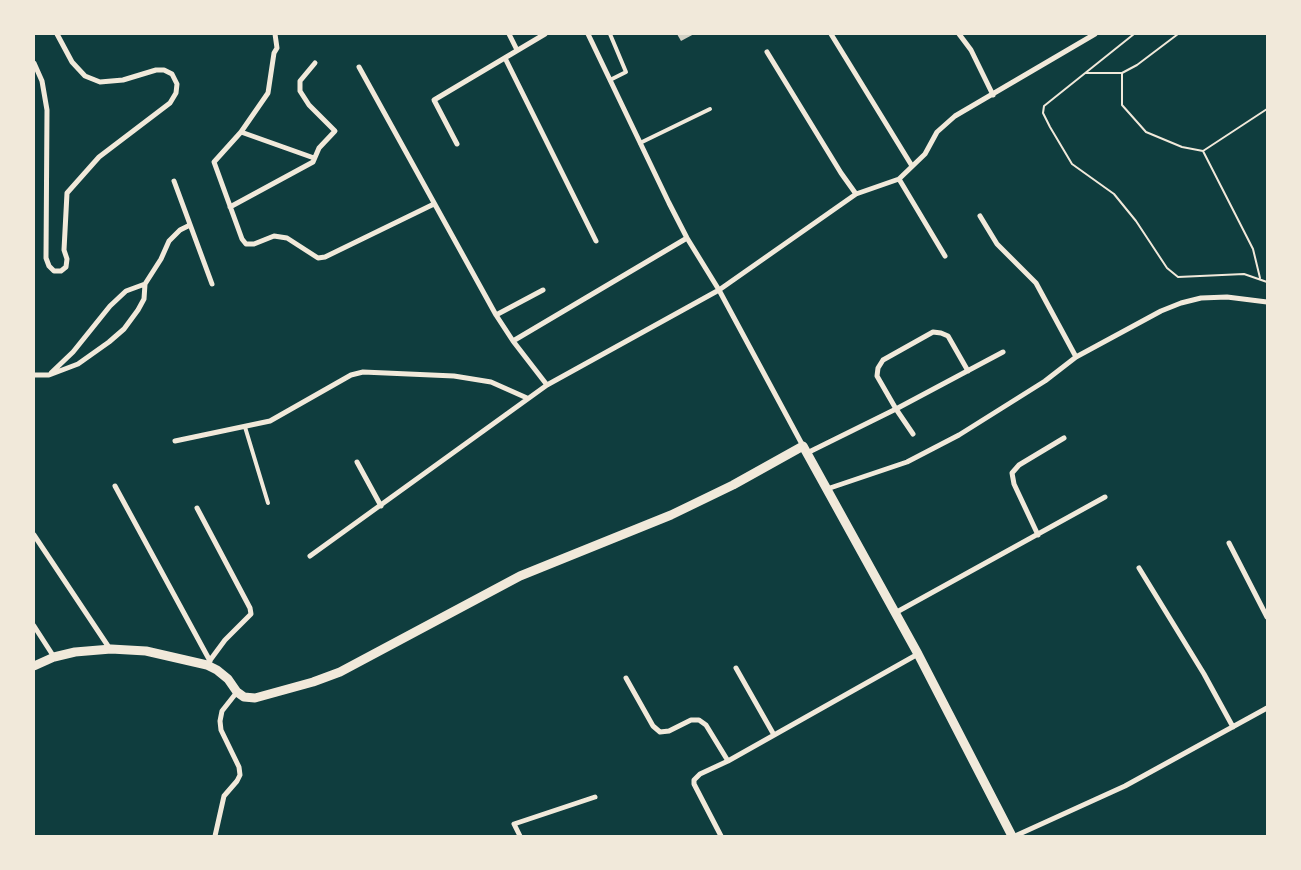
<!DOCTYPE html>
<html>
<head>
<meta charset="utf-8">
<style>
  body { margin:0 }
  #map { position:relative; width:1301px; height:870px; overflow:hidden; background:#0f3d3e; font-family:"Sofia Sans Condensed",sans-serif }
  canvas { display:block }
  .frame { position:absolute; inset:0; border:35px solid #f1e9da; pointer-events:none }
</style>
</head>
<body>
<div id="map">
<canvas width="1301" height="870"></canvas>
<div class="frame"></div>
</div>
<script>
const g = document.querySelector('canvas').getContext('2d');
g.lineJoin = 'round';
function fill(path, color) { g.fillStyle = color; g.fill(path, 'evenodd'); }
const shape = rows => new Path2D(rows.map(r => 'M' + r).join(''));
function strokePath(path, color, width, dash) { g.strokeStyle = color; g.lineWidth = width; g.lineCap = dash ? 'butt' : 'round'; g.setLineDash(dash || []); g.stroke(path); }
fill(shape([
  [677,34,694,34,681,41]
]), '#cfcfc3');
strokePath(shape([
  [1134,34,1044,106,1043,113,1050,127,1072,164,1114,194,1136,221,1167,268,1178,277,1244,274,1267,282],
  [1086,73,1122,73,1137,65,1178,34],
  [1122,73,1122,105,1146,132,1182,147,1203,151,1267,109],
  [1203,151,1253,249,1260,278]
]), '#f1e9da', 2);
strokePath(shape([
  [610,34,626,72,610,80],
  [640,143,710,109],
  [245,427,268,503]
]), '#f1e9da', 4);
strokePath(shape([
  [275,34,277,48,274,53,268,93,241,132,214,162,242,239,246,244,254,244,274,236,287,238,318,258,325,257,434,204],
  [509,34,517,50],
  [588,34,669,203,687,238,719,290,803,446],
  [831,34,912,166],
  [959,34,971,50,993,95],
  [767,52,841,173,856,194],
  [505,58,596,241],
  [34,63,42,81,47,110,46,258,49,266,54,271,61,271,66,267,67,259,64,250,67,193,99,157,170,103,176,93,177,84,172,74,164,70,156,70,123,80,100,82,85,76,72,62,57,34],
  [359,67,496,315,513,341,547,385],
  [241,132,314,158],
  [457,144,434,100,545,34],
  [899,179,945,256],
  [174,181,212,284],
  [230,207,313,162,319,148,335,131,309,105,300,91,300,81,315,63],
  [980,216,997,244,1036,283,1076,357],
  [496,315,543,290],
  [513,341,687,238],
  [51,373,73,352,110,306,126,291,145,284],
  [34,375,49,375,78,364,109,342,124,329,138,310,144,299,145,284,161,259,169,241,180,230,190,225],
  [913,434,896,409,877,376,878,368,883,360,933,332,941,333,948,336,968,371],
  [175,441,270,421,351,375,363,372,454,376,491,382,527,398],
  [807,453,896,409,1003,352],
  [357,462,381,506],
  [115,486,210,661],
  [827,489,907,462,959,435,1045,381,1076,357,1161,311,1181,303,1201,298,1227,297,1267,302],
  [197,508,250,608,251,614,225,640,208,663],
  [34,535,110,649],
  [1038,535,1014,484,1012,473,1019,465,1064,438],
  [1229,543,1267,617],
  [310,556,547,385,719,290,856,194,899,179,925,154,937,132,955,116,1095,34],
  [1139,568,1204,674,1233,727],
  [895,613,1105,497],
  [34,626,54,657],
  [736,668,774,735],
  [626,678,653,726,660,732,669,731,691,720,699,720,706,725,728,761,918,654],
  [215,836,224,796,237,781,240,775,239,767,221,730,220,721,222,711,237,692],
  [520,836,514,824,595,797],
  [721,836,694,784,694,780,700,774,728,761],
  [1015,836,1125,786,1267,708]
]), '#f1e9da', 5);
strokePath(shape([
  [34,666,54,657,75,652,111,649,146,651,207,665,217,670,228,679,237,692,244,697,255,698,313,682,340,672,520,576,671,515,733,485,803,446,918,654,1012,836]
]), '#f1e9da', 9);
</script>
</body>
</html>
